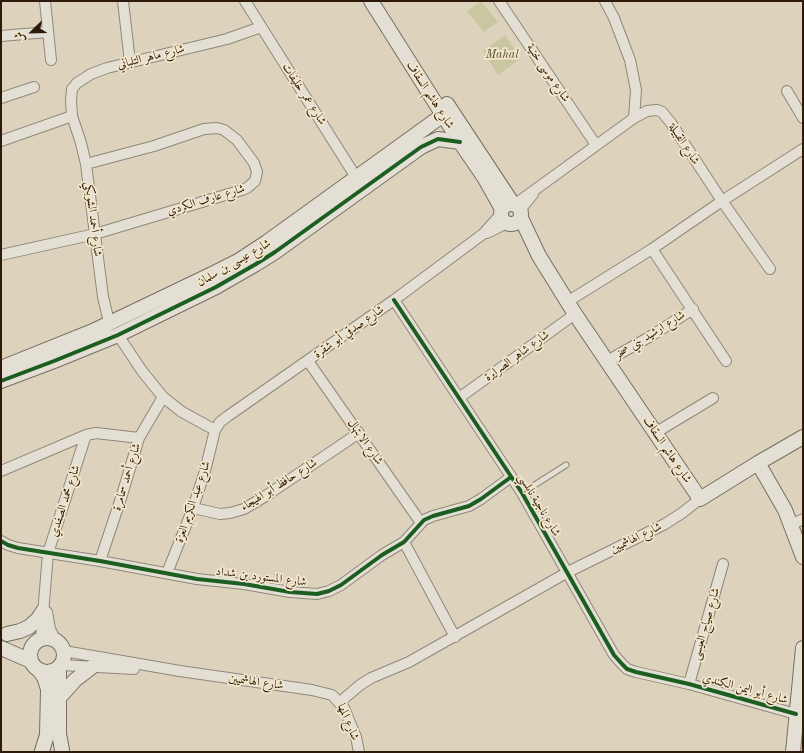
<!DOCTYPE html>
<html>
<head>
<meta charset="utf-8">
<style>
  body { margin:0 }
  #map { position:relative; width:804px; height:753px; overflow:hidden; background:#ddd3bd; font-family:"Old Standard TT",Amiri,serif }
  canvas { display:block }
  .frame { position:absolute; inset:0; border:2px solid #2d1a0b; pointer-events:none }
  .north { position:absolute; left:12px; top:12px; width:40px; height:40px; -webkit-text-stroke:3px #f2e6cb; paint-order:stroke; rotate:247deg; font-size:11px; font-weight:700; line-height:16px; text-align:center; color:#2d1a0b }
  .north::after { content:''; display:block; margin:auto; width:14px; height:18px; background:#2d1a0b; clip-path:polygon(50% 0,100% 100%,50% 72%,0 100%) }
</style>
</head>
<body>
<div id="map">
<canvas width="804" height="753"></canvas>
<div class="frame"></div>
<div class="north">ش</div>
</div>
<script>
const g = document.querySelector('canvas').getContext('2d');
g.lineJoin = 'round';
function fill(path, color) { g.fillStyle = color; g.fill(path, 'evenodd'); }
const shape = rows => new Path2D(rows.map(r => 'M' + r).join(''));
function strokePath(path, color, width, dash) { g.strokeStyle = color; g.lineWidth = width; g.lineCap = dash ? 'butt' : 'round'; g.setLineDash(dash || []); g.stroke(path); }
function label(font, color, halo, rows, align = 'center') {
  g.font = font + ' "Old Standard TT",Amiri,serif'; g.lineWidth = 3.5; g.setLineDash([]); g.textBaseline = 'middle'; g.strokeStyle = halo; g.fillStyle = color; for (const [text, x, y, turn = 0] of rows) {
    g.save(); g.translate(x, y); g.rotate((+turn || 0) * Math.PI / 180); g.textAlign = isNaN(turn) ? turn : align; if (halo) g.strokeText(text, 0, 0); g.fillText(text, 0, 0); g.restore();
  }
}
fill(shape([
  [481,1,498,22,484,32,467,11],
  [505,35,521,58,498,75,483,51]
]), '#c9c7a1');
const lane = shape([
  [522,493,566,465]
]);
const street = shape([
  [45,1,51,60],
  [123,1,130,62],
  [245,1,359,182],
  [499,1,596,145],
  [605,1,614,18,630,60,636,90,634,118],
  [1,36,48,32],
  [787,91,803,118],
  [1,98,34,87],
  [1,141,72,116],
  [514,205,634,118,647,111,657,110,662,112,671,123,722,201,770,269],
  [520,210,533,194],
  [487,233,507,223],
  [652,249,726,361],
  [1,255,95,234,242,190,247,188,255,181,257,172,254,163,237,140,224,130,217,128,204,129,154,146,86,164],
  [394,300,522,493,614,655,622,664,627,669,636,672,689,684,796,714],
  [567,302,652,249,722,201,803,149],
  [109,322,103,297,86,164,81,143,72,116,71,101,72,89,77,83,91,74,107,68,227,39,261,27],
  [118,335,142,371,163,397,182,412,215,430],
  [308,361,421,523],
  [607,361,651,336,693,309],
  [459,398,575,314],
  [655,433,713,398],
  [1,471,86,435,96,433,139,438],
  [193,508,220,514,230,513,244,509,264,497,359,433],
  [791,525,803,519],
  [1,541,8,545,18,548,100,561,197,579,244,584,290,592,317,594,329,591,341,585,382,555,404,542,424,520,433,516,469,506,481,499,511,477],
  [404,542,455,637],
  [100,561,122,495,139,438,163,397],
  [167,573,193,508,205,471,215,430,220,422,228,416,394,300,483,234,501,214],
  [47,612,50,629,56,641],
  [41,639,48,553,86,435],
  [64,651,180,671,312,690,332,695,344,708,356,737,359,752],
  [61,665,134,669],
  [689,684,723,564],
  [340,702,360,685,371,678,409,662,568,572,665,524,682,513,700,499]
]);
const secondary = shape([
  [371,1,460,142,484,177,502,209],
  [447,104,513,204],
  '501 214a10 10 0 1 1 20 0a10 10 0 1 1-20 0Z',
  [521,218,539,256,575,314,700,499,758,463,803,437],
  [1,368,93,331,212,274,238,261,267,242,443,115],
  [1,381,54,361,118,335,216,287,256,264,275,252,421,147,438,139,460,142],
  [758,463,785,510,803,557],
  [7,634,20,631,29,627,38,619,43,611],
  '30 655a17 17 0 1 1 34 0a17 17 0 1 1-34 0Z',
  [1,648,31,661],
  [59,667,59,734,62,750],
  [38,669,44,677,48,689,47,735,42,751],
  [59,698,75,680,92,667],
  [793,752,803,648]
]);
strokePath(lane, '#8f8779', 7);
strokePath(street, '#8f8779', 12);
strokePath(secondary, '#766e61', 16);
strokePath(lane, '#e4dfd4', 5);
strokePath(street, '#e4dfd4', 10);
strokePath(secondary, '#e4dfd4', 14);
strokePath(shape([
  [394,300,522,493,614,655,622,664,627,669,636,672,689,684,796,714],
  [1,381,54,361,118,335,216,287,256,264,275,252,421,147,438,139,460,142],
  [1,541,8,545,18,548,100,561,197,579,244,584,290,592,317,594,329,591,341,585,382,555,404,542,424,520,433,516,469,506,481,499,511,477]
]), '#1b5e20', 4);
label('italic 12px', '#574b31', '#f2e6cb', [
  ["Mahal",502,55]
]);
label('12px', '#2d1a0b', '#f2e6cb', [
  ["شارع ماهر التلباني",151,57,-14],
  ["شارع موسى خنية",548,73,56],
  ["شارع عمر خليفات",304,94,57],
  ["شارع هاشم السقاف",430,95,57],
  ["شارع القبيلة",684,144,57],
  ["شارع عارف الكردي",206,200,-17],
  ["شارع أحمد الشوبكي",93,219,83],
  ["شارع عيسى بن سلمان",234,263,-30],
  ["شارع صدقي أبو شقرة",349,332,-35],
  ["شارع ارشيد بني صخر",650,335,-32],
  ["شارع شاهر الصرايرة",517,356,-36],
  ["شارع الابتهال",365,442,55],
  ["شارع هاشم السقاف",667,450,56],
  ["شارع أحمد سمامرة",127,477,-73],
  ["شارع حافظ أبو الهيجاء",279,485,-32],
  ["شارع محمد الصفدي",65,501,-72],
  ["شارع عبد الكريم العزة",193,502,-71],
  ["شارع ناجية نابلسي",539,505,59],
  ["شارع الهاشميين",636,538,-26],
  ["شارع المستورد بن شداد",261,577,7],
  ["شارع صياح العيسى",706,624,-74],
  ["شارع الهاشميين",256,682,8],
  ["شارع أبو اليمن الكندي",745,689,15],
  ["شارع المها",348,722,67]
]);
</script>
</body>
</html>
